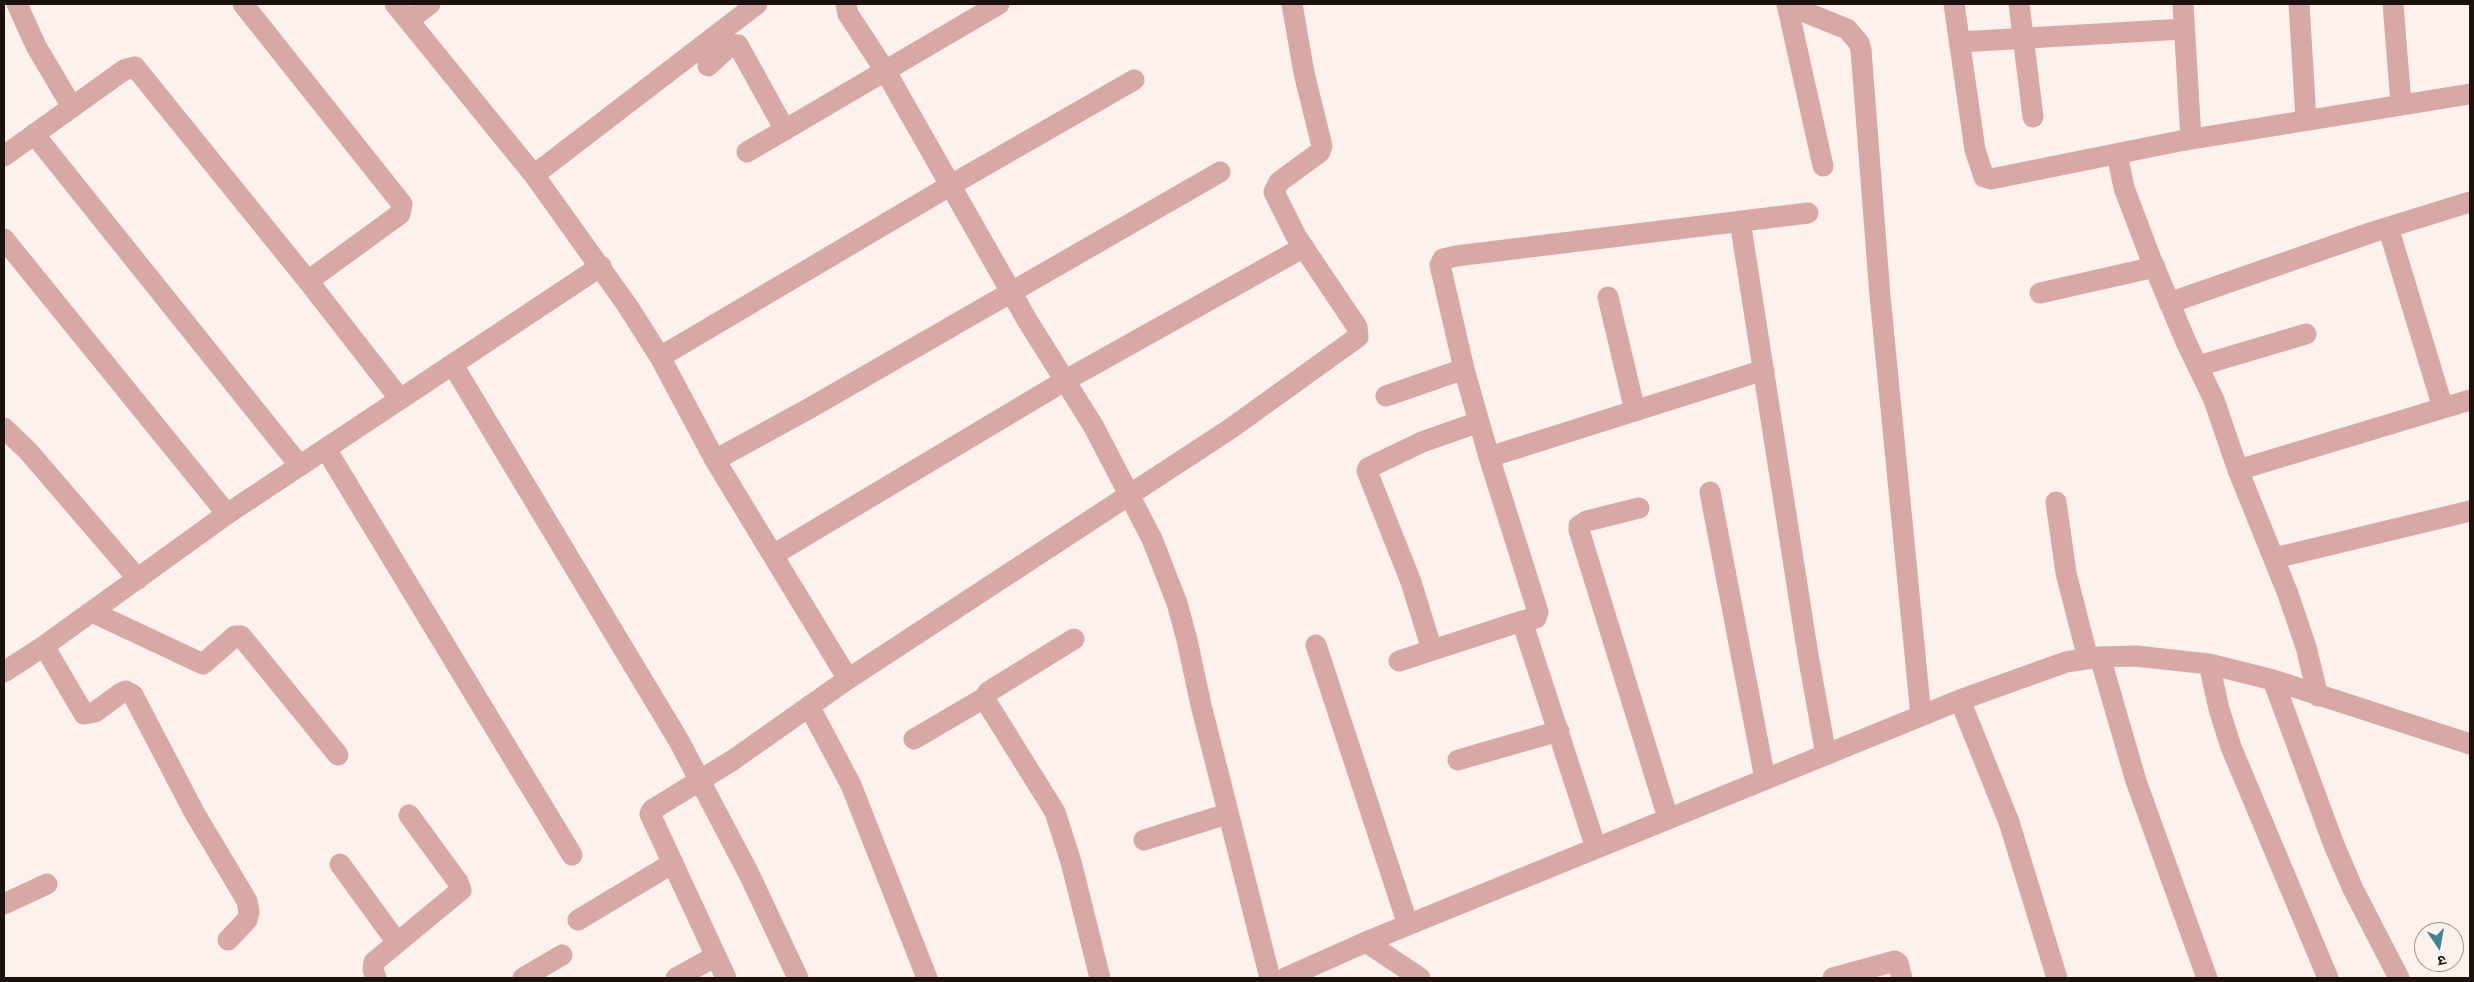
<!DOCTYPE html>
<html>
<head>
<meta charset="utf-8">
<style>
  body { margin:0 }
  #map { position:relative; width:2474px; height:982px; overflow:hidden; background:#fcf1ec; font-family:Ubuntu,"Noto Sans Devanagari",sans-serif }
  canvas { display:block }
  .frame { position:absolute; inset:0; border:5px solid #1b120e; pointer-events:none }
  .north { position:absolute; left:2414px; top:922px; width:50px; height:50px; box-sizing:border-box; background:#fcf1ec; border:1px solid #a29893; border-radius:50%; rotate:168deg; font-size:14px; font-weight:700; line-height:20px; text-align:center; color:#1b120e }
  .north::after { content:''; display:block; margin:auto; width:18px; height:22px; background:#3e858f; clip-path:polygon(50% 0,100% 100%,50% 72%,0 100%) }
</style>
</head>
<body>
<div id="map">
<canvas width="2474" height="982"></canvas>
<div class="frame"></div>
<div class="north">उ</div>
</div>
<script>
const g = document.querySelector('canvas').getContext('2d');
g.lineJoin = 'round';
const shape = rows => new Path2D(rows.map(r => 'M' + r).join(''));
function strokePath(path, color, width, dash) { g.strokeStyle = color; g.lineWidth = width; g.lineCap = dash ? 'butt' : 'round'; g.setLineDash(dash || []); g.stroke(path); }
strokePath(shape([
  [17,4,36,46,72,107],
  [243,4,402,204,400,214,308,281],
  [395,4,534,175,627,305,660,357,715,460,848,679],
  [846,4,848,14,886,72,1027,320,1094,427,1152,539,1177,603,1187,640,1201,705,1270,978],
  [1787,4,1823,166],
  [1954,4,1975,150,1984,177,1991,179,2180,141,2470,94],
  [2019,4,2033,117],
  [2183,4,2191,139],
  [2299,4,2306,120],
  [2393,4,2401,104],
  [1787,5,1847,29,1859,43,1861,50,1880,296,1921,716],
  [409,20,430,4],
  [1959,42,2184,29],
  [708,66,731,45,738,45,785,130],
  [34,134,300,466],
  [747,152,999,4],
  [2117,154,2124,188,2151,259,2186,342,2214,400,2238,470,2288,594,2306,647,2318,696],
  [4,156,124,70,135,67,308,281,400,399],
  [534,175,757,4],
  [1740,221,1808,655,1826,755],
  [2388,227,2443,408],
  [4,239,227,514],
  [2040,293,2155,267],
  [1608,297,1635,411],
  [2169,303,2373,232,2470,202],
  [660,357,951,185,1134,80],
  [453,365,679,741,749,874,798,978],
  [2198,366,2306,334],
  [1386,396,1464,369],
  [4,428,28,451,138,579],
  [326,449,572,855],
  [1489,457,1764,370],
  [715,460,810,408,1220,172],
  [2238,470,2470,400],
  [1710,492,1765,779],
  [2056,502,2066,573,2088,659],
  [1639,508,1587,521,1579,526,1579,530,1668,818],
  [773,555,1066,380,1304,247],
  [2275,558,2470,511],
  [92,612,203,664,235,636,241,636,338,755],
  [1074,639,988,692,984,698,1055,812,1071,862,1100,978],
  [1316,645,1408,925],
  [44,646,84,714,95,712,121,693,126,691,133,695,194,812,247,901,249,912,247,920,228,940],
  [1432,650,1411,582,1367,471,1368,468,1422,442,1479,422],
  [2100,657,2136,781,2207,978],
  [1399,661,1522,621],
  [2209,664,2219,709,2231,747,2328,978],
  [4,672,44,646,227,514,601,266],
  [2273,680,2334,845,2353,889,2399,978],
  [1960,700,2009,822,2057,978],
  [809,706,851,785,927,978],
  [914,739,984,698],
  [1458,760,1559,731],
  [1144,840,1227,814],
  [1596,848,1522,621,1536,618,1538,612,1489,457,1464,369,1440,265,1443,259,1456,256,1808,213],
  [340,864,396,941],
  [4,904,47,884],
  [578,920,673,863],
  [1366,942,1420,978],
  [376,978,373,969,374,962,461,890,458,882,409,815],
  [523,978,562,955],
  [676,978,716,956],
  [726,978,650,814,652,810,733,760,848,679,1230,429,1358,337,1357,327,1296,236,1274,192,1279,182,1320,152,1322,146,1304,73,1292,4],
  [1285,978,1366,942,1960,700,2066,662,2100,657,2136,656,2209,664,2273,680,2470,744],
  [1833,978,1895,961,1898,963,1902,978]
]), '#d8a8a7', 21);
</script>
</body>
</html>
